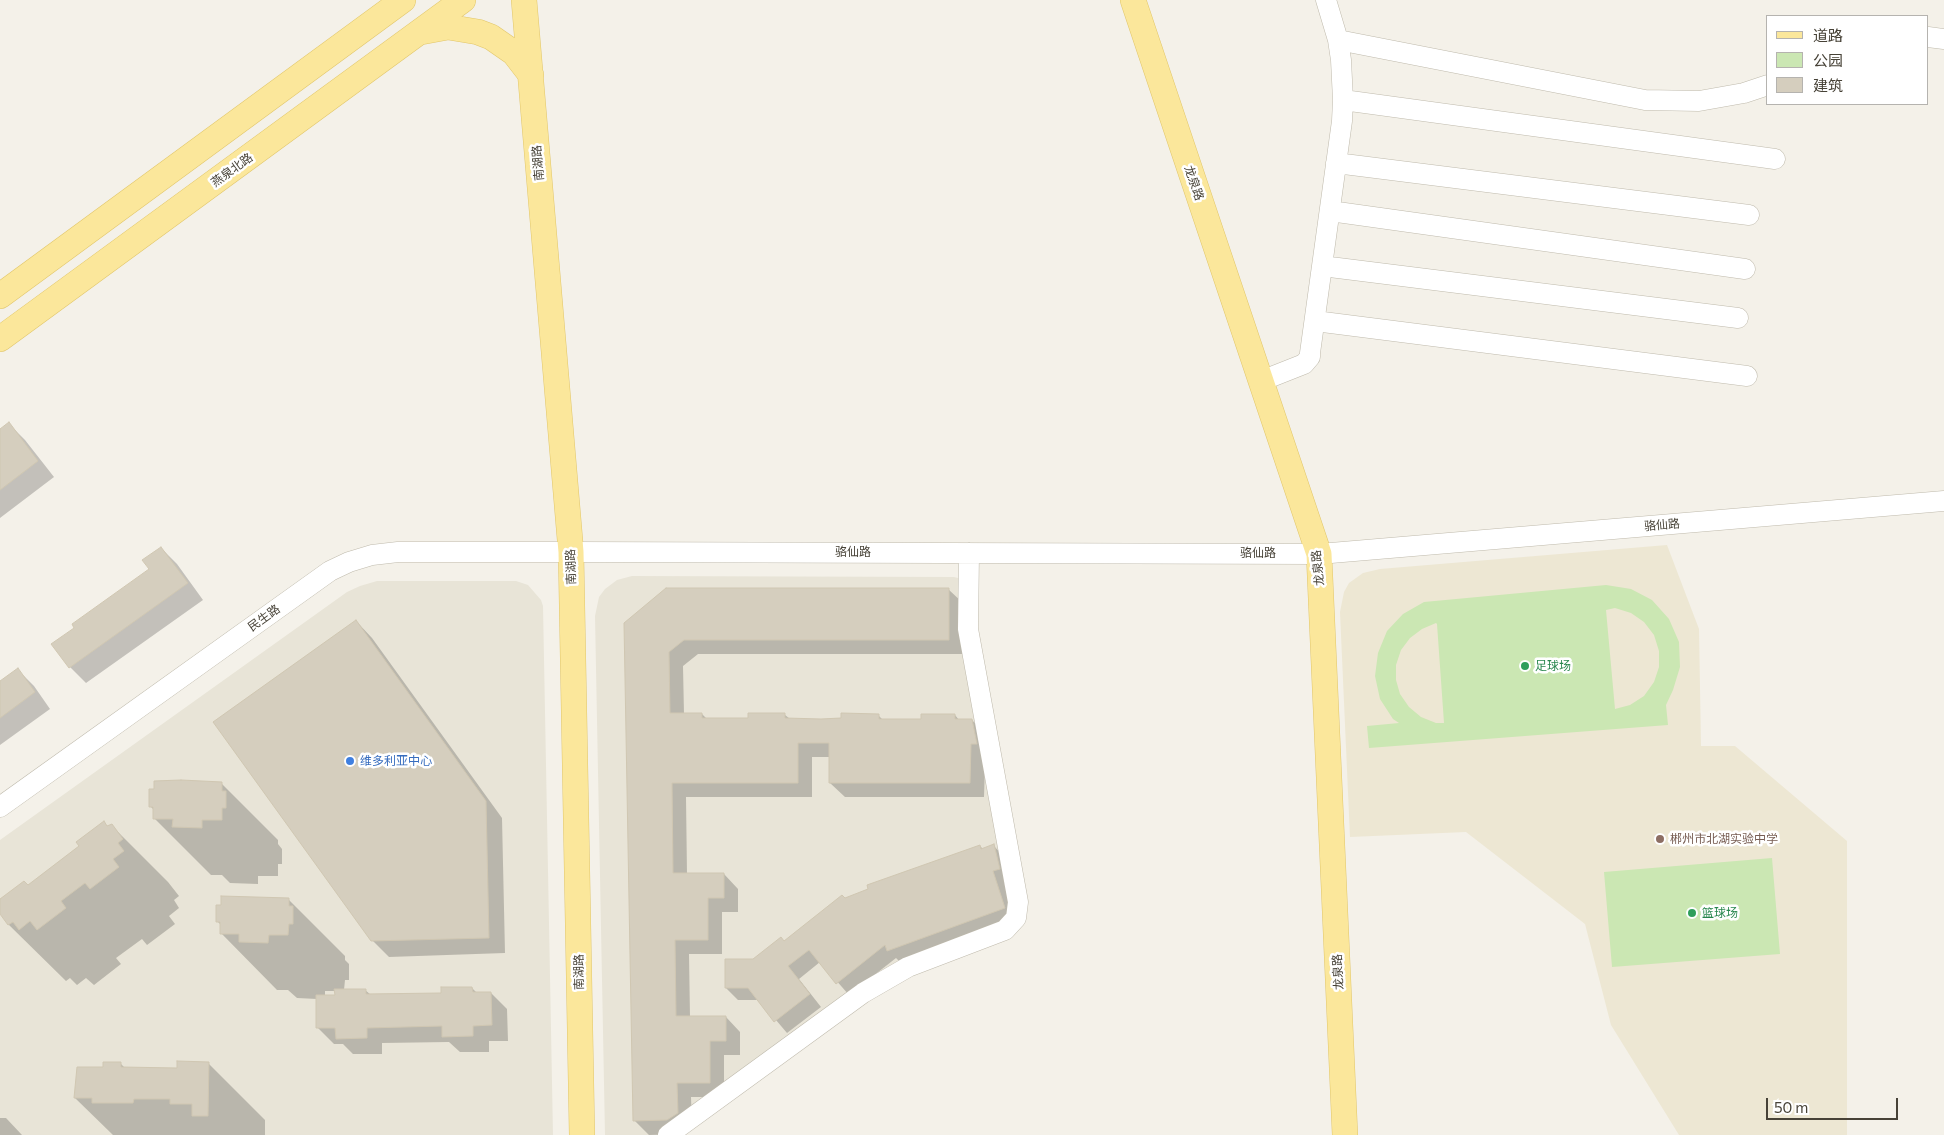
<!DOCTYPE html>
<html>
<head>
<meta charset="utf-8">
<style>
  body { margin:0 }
  #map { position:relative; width:1944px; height:1135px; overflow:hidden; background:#f4f1e9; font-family:Commissioner,"Noto Sans SC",sans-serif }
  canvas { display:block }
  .legend { position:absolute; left:1766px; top:15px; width:162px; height:90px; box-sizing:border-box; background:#fff; border:1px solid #b5b3af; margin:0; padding:6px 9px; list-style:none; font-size:15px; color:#474237 }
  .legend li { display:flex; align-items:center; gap:10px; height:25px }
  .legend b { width:25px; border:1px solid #b5b3af }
  .scale { position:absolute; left:1766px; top:1098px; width:132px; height:22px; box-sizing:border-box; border:2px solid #474237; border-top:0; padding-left:6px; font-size:15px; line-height:18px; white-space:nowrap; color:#474237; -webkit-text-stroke:4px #fff; paint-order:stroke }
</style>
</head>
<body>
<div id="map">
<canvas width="1944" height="1135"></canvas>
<ul class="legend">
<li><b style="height:6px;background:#fbe79b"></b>道路</li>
<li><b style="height:14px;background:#cbe7b3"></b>公园</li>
<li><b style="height:14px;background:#d5cebe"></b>建筑</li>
</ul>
<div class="scale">50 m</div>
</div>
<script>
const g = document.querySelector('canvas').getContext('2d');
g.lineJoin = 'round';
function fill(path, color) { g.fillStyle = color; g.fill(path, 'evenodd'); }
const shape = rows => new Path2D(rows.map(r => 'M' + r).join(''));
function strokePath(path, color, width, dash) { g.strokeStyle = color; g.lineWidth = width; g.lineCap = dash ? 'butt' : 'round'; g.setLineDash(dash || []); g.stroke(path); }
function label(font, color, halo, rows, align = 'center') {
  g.font = font + ' Commissioner,"Noto Sans SC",sans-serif'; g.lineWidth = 5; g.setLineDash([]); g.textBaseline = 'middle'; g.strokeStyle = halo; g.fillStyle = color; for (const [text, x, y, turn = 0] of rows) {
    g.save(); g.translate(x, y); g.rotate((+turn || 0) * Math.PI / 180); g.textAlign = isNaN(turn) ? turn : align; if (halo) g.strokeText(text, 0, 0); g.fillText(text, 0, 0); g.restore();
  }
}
fill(shape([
  [632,576,954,577,962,579,1012,916,948,946,660,1135,605,1135,595,616,599,597,605,589,617,580],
  [377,581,516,581,528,585,541,600,543,606,553,1135,0,1135,0,840,347,592,360,586]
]), '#e8e4d7');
fill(shape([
  [1667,545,1699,629,1701,746,1735,746,1847,841,1847,1135,1679,1135,1611,1025,1585,924,1466,832,1350,837,1340,612,1344,592,1349,583,1363,573,1380,569]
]), '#ede7d3');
fill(shape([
  [1606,585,1631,589,1652,600,1669,619,1679,642,1680,667,1673,690,1666,705,1668,725,1369,748,1367,726,1399,723,1393,719,1380,699,1375,676,1378,653,1387,631,1403,614,1424,602],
  [1615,608,1631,613,1644,622,1654,635,1659,651,1659,667,1654,682,1644,696,1630,705,1615,709,1606,610],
  [1436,623,1437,624,1444,723,1436,723,1421,717,1409,707,1400,694,1396,680,1396,665,1401,650,1410,638,1422,629],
  [1772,858,1780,954,1612,967,1604,872]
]), '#cbe7b3');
fill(shape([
  [9,424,25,440,54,477,0,518,0,430],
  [161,548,177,564,203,600,86,683,70,667,151,569],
  [948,589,963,603,963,654,698,654,683,666,684,714,702,714,707,719,749,719,785,715,790,719,821,720,878,715,883,720,922,720,955,715,959,720,972,720,986,735,984,797,845,797,830,783,830,757,812,757,812,797,686,797,687,874,724,874,738,889,738,912,722,912,722,954,689,954,690,1017,726,1017,740,1032,740,1055,724,1055,724,1097,691,1097,692,1127,682,1134,649,1135,634,1120,625,624],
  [356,621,372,638,502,818,505,953,389,957,372,940],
  [18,670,34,686,50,709,0,745,0,683],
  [222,784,278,840,278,844,282,849,282,864,278,864,278,876,258,876,258,884,230,883,222,875,211,875,154,818,154,810,150,806],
  [111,825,168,882,179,896,174,900,179,908,169,916,175,924,147,945,142,939,116,958,121,964,94,985,86,978,77,985,70,978,66,981,9,925,0,912,0,901,28,886],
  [993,845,1005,858,1011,881,1004,883,1017,920,900,962,896,958,849,995,820,962,799,979,821,1007,787,1033,759,1000,738,1000,726,988,753,961,784,942,845,899,980,846,983,849],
  [288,899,345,956,345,960,349,964,349,980,345,980,344,990,365,990,371,995,443,994,472,988,477,993,491,993,507,1009,508,1041,489,1041,489,1052,460,1052,449,1042,382,1043,382,1054,353,1054,343,1044,334,1044,318,1028,317,999,297,998,288,990,277,990,221,933,221,925,217,921],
  [325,991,336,991,336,996,325,996],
  [120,1063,126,1069,178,1069,208,1063,265,1120,265,1135,113,1135,75,1098,104,1068],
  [0,1118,6,1118,22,1135,0,1135]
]), '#0003');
const building = shape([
  [9,422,38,461,0,490,0,429,9,422],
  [161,547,188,583,69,668,51,644,74,628,72,624,149,569,142,560,161,547],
  [666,588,949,588,949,640,684,640,669,652,670,713,702,713,702,718,748,718,748,713,785,713,785,718,821,719,841,718,841,713,879,714,879,719,921,719,921,714,955,714,955,719,972,719,977,744,971,744,970,783,829,783,829,743,798,743,798,783,672,783,673,873,724,873,724,898,708,898,708,940,675,940,676,1016,726,1016,726,1041,710,1041,710,1083,677,1083,678,1113,667,1120,633,1121,624,623,666,588],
  [356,620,486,801,489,938,371,941,213,722,356,620],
  [18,668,35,692,0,718,0,681,18,668],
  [181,780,222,782,222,791,226,791,226,808,222,808,222,820,202,820,202,828,172,827,173,819,153,819,153,807,149,807,149,789,154,789,154,781,181,780],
  [104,821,107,826,112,824,123,839,118,843,124,851,113,859,119,867,90,889,85,883,61,901,66,908,37,930,30,921,19,930,13,922,8,925,0,914,0,899,24,881,28,885,79,846,76,842,104,821],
  [994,844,1000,869,993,871,1005,908,887,951,885,945,836,984,809,950,788,966,810,994,774,1022,748,988,725,988,725,959,753,959,781,937,784,941,842,895,845,898,868,889,867,885,980,845,981,849,994,844],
  [221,896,289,898,289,906,293,906,293,924,289,924,288,935,269,935,268,943,239,942,239,934,220,934,220,922,216,922,216,905,221,905,221,896],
  [441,987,472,987,473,992,491,992,492,1025,473,1026,473,1036,442,1037,442,1026,367,1028,367,1038,336,1039,335,1028,316,1028,316,995,335,995,334,989,366,989,366,994,441,993,441,987],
  [177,1061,209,1062,208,1116,192,1116,192,1104,170,1104,170,1099,134,1099,133,1103,92,1103,92,1098,74,1098,77,1067,103,1067,103,1062,121,1062,121,1067,177,1068,177,1061]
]);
fill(building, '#d5cebe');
strokePath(building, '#d0c7b2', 1);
const minor = shape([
  [1928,37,1944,39],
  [1338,40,1645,100,1699,101,1744,93,1768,85],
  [1343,100,1775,159],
  [1336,163,1749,215],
  [1330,211,1745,269],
  [1322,266,1738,318],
  [1315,321,1747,376],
  [1261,381,1304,364,1310,357,1310,353,1342,121,1343,100,1341,60,1338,40,1326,0],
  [0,807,330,571,349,562,372,555,398,552,571,552,1319,554,1944,501],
  [668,1135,863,993,908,967,1005,930,1016,918,1018,902,968,629,969,553]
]);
const major = shape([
  [524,0,571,552,582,1135],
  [1133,0,1319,554,1345,1135],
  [421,32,448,27,478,32,491,37,514,53,531,75],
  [0,296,403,0],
  [0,339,463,0]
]);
strokePath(minor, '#bfbaac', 21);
strokePath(major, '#e1c66a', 26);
strokePath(minor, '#fff', 20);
strokePath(major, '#fbe79b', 25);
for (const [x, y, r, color] of [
  [1525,666,5,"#2e9e5b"],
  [350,761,5,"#3f7fe0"],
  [1660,839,5,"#8d6e63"],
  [1692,913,5,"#2e9e5b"]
]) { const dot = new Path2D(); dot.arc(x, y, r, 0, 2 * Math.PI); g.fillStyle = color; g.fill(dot); strokePath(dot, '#fff', 2); }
label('12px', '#474237', '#fff', [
  ["南湖路",538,163,-95],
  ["燕泉北路",232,170,-36],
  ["龙泉路",1194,183,71],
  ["骆仙路",1662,525,-5],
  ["骆仙路",853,552],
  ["骆仙路",1258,553],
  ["南湖路",571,567,-92],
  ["龙泉路",1318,568,-96],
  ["民生路",264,618,-36],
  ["南湖路",579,972,-91],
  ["龙泉路",1338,972,-93]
]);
label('12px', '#27864d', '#fff', [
  ["足球场",1535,666],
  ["篮球场",1702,913]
], 'left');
label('12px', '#366cbe', '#fff', [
  ["维多利亚中心",360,761]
], 'left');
label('12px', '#785e54', '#fff', [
  ["郴州市北湖实验中学",1670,839]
], 'left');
</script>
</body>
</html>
